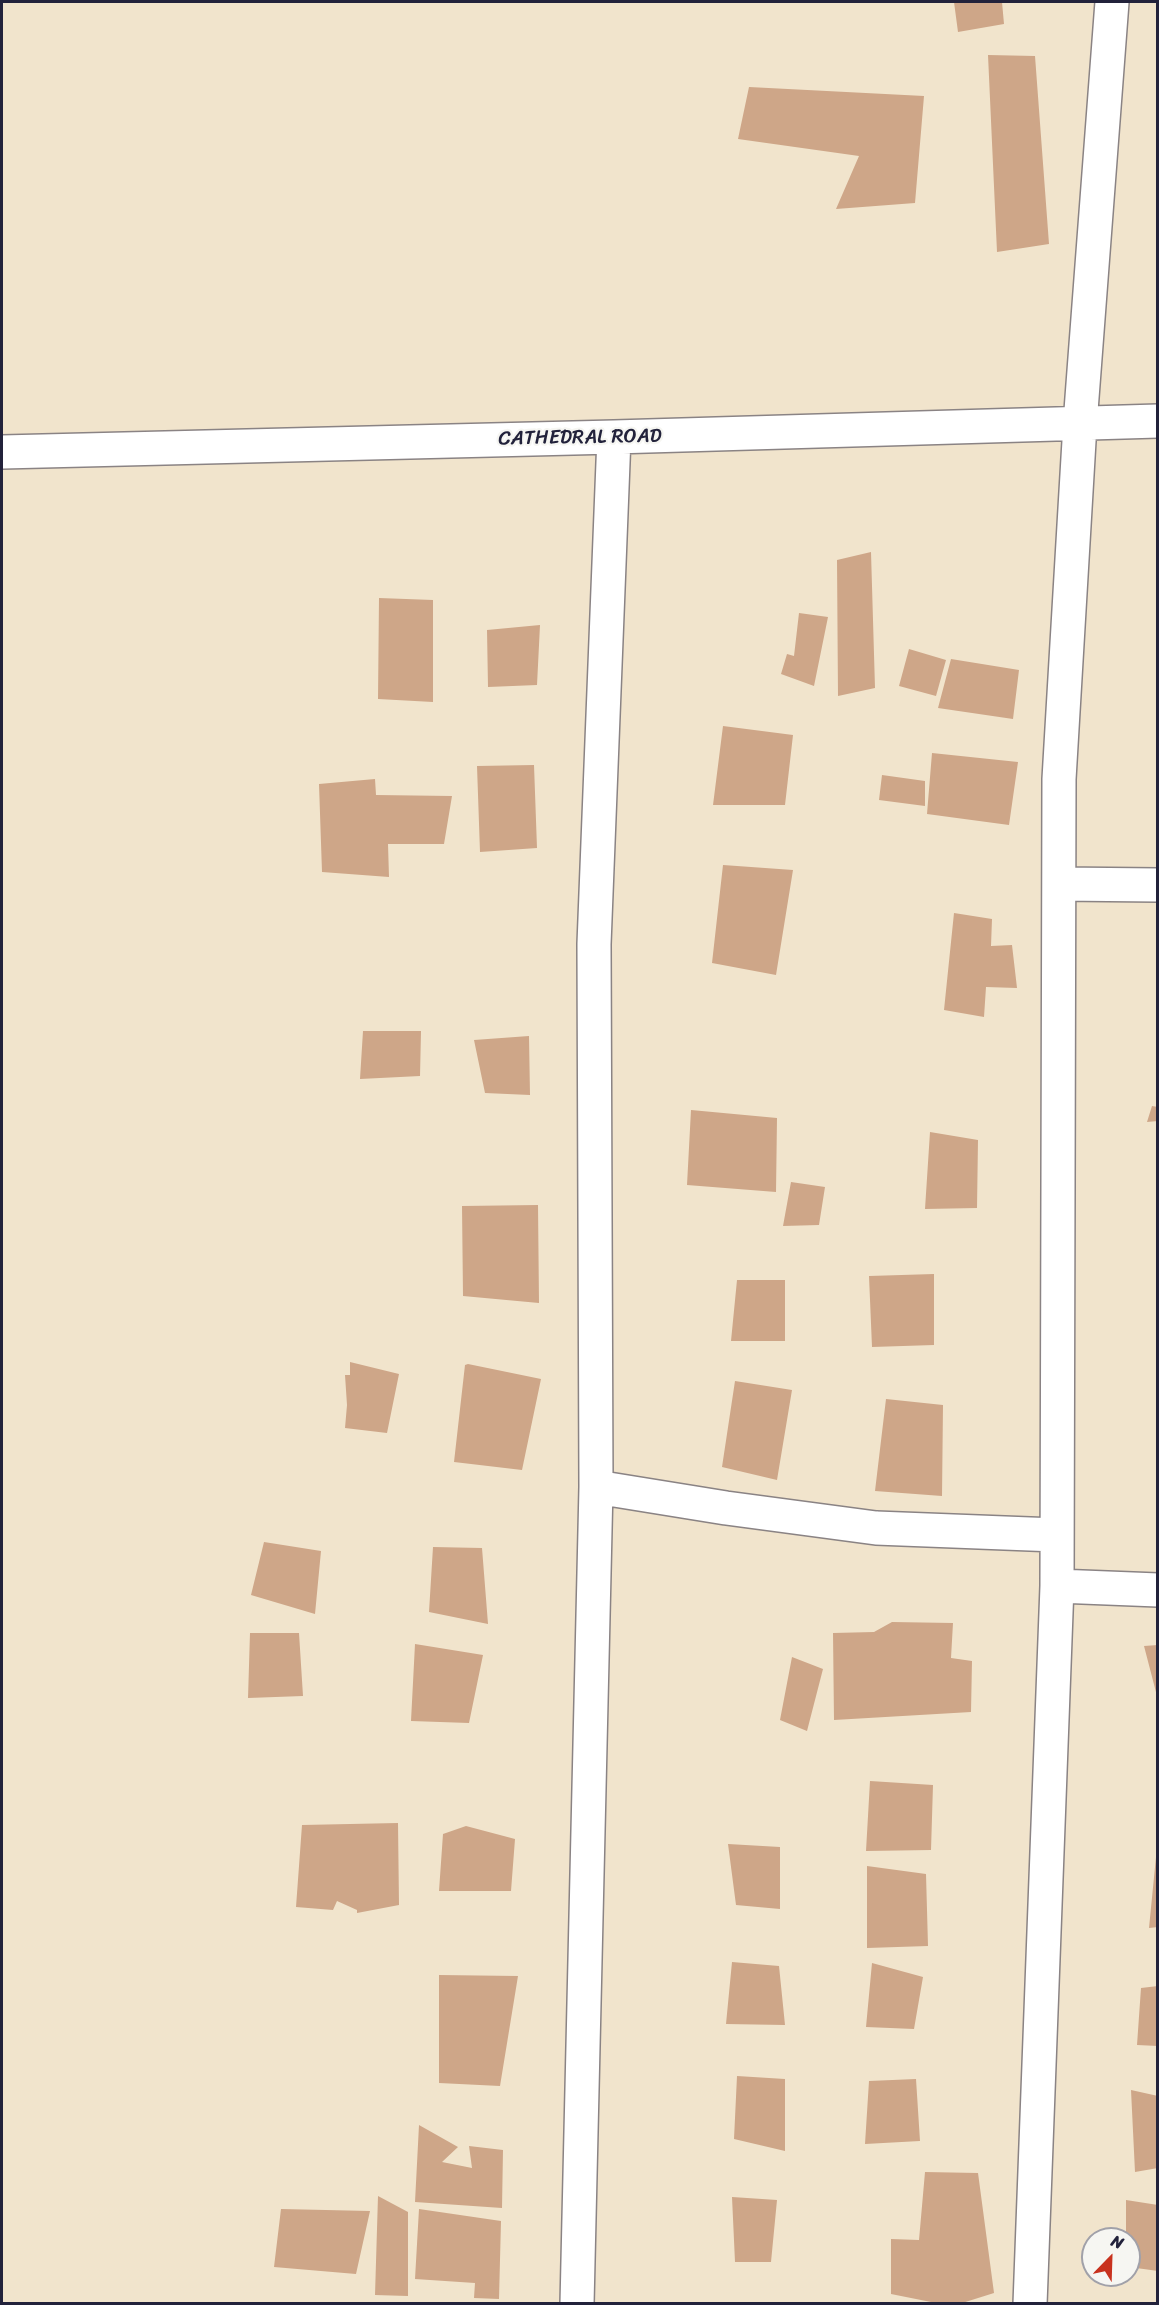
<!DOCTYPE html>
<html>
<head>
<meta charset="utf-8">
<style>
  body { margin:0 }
  #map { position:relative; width:1159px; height:2305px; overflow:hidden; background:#f1e4cc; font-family:Sriracha,sans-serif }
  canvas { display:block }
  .frame { position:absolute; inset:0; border:3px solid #22223b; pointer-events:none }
  .north { position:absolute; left:1081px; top:2227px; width:60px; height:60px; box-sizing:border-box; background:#f6f6f2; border:2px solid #a1a1a9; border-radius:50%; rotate:23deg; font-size:16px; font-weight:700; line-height:24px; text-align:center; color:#22223b }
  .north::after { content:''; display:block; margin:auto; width:21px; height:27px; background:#c8321e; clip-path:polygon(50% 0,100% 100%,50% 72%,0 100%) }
</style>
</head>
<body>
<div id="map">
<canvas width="1159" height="2305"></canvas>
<div class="frame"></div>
<div class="north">N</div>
</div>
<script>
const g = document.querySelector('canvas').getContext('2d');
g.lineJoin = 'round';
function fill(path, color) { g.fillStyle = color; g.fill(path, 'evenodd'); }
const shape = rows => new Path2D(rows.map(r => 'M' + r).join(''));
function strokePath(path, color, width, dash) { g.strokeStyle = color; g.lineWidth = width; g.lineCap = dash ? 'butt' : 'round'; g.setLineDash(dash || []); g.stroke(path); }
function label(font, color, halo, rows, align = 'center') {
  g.font = font + ' Sriracha,sans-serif'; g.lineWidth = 4.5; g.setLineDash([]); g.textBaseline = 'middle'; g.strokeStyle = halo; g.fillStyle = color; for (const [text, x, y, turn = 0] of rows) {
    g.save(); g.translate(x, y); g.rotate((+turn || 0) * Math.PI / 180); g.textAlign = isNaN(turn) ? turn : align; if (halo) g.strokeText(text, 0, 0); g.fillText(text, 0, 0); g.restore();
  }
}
fill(shape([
  [954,2,1002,2,1004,24,958,32],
  [988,55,1035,56,1049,244,997,252],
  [749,87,924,96,915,203,836,209,859,156,738,139],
  [871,552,875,688,838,696,837,560],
  [379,598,433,600,433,702,378,699],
  [799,613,828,617,814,686,781,674,787,654,794,656],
  [540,625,537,685,488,687,487,630],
  [909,649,946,660,936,696,899,686],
  [951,659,1019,670,1013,719,938,708],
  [723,726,793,735,785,805,713,805],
  [932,753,1018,762,1009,825,927,814],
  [534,765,537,848,480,852,477,766],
  [882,775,925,781,925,806,879,800],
  [375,779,376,795,452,796,444,844,388,844,389,877,322,872,319,784],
  [723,865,793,870,776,975,712,963],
  [954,913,992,919,991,946,1012,945,1017,988,986,987,984,1017,944,1010],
  [363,1031,421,1031,420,1076,360,1079],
  [529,1036,530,1095,485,1093,474,1040],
  [1152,1106,1158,1107,1158,1121,1147,1122],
  [691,1110,777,1118,776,1192,687,1185],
  [930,1132,978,1140,977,1208,925,1209],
  [791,1182,825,1187,819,1225,783,1226],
  [538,1205,539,1303,463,1296,462,1206],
  [934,1274,934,1345,872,1347,869,1276],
  [737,1280,785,1280,785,1341,731,1341],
  [350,1362,399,1374,387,1433,345,1428,347,1405,345,1375,350,1375],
  [468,1364,541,1379,522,1470,454,1462,465,1365],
  [735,1381,792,1390,777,1480,722,1467],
  [886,1399,943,1405,942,1496,875,1491],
  [264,1542,321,1551,315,1614,251,1595],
  [433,1547,482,1548,488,1624,429,1612],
  [892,1622,953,1623,951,1658,972,1661,971,1712,834,1720,833,1633,874,1632],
  [250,1633,299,1633,303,1696,248,1698],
  [415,1644,483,1655,469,1723,411,1721],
  [1158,1645,1158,1696,1157,1696,1144,1646],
  [792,1657,823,1669,807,1731,780,1720],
  [870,1781,933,1785,931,1850,866,1851],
  [398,1823,399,1905,357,1913,357,1910,337,1901,333,1910,296,1907,302,1825],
  [466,1826,515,1839,511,1891,439,1891,443,1834],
  [728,1844,780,1847,780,1909,736,1905],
  [1156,1857,1158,1927,1149,1928],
  [867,1866,926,1874,928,1946,867,1948],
  [732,1962,779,1966,785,2025,726,2024],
  [872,1963,923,1977,914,2029,866,2027],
  [439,1975,518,1976,500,2086,439,2083],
  [1158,1986,1158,2046,1137,2045,1141,1988],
  [737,2076,785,2079,785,2151,734,2139],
  [916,2079,920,2141,865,2144,869,2081],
  [1131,2090,1158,2096,1158,2168,1135,2172],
  [419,2125,458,2147,442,2162,472,2168,469,2146,503,2150,502,2208,415,2202],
  [925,2172,978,2173,994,2293,959,2304,941,2304,891,2294,891,2239,919,2240],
  [378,2196,408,2212,408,2296,375,2295],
  [732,2197,777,2200,771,2262,735,2262],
  [1126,2200,1158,2205,1158,2271,1129,2267,1129,2239,1126,2239],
  [281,2209,370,2211,356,2274,274,2267],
  [419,2209,501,2221,499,2299,474,2298,475,2283,415,2279]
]), '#cea688');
const street = shape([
  [2,452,614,437,1158,421],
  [1059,884,1158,885],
  [596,1487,726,1508,876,1528,1056,1535],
  [1057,1586,1158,1590],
  [577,2304,596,1487,594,944,614,437],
  [1030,2304,1057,1586,1059,779,1080,424,1112,2]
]);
strokePath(street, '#8a8384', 36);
strokePath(street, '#fff', 33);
label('20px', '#22223b', '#f6f6f2', [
  ["CATHEDRAL ROAD",580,438,-1]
]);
</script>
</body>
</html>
